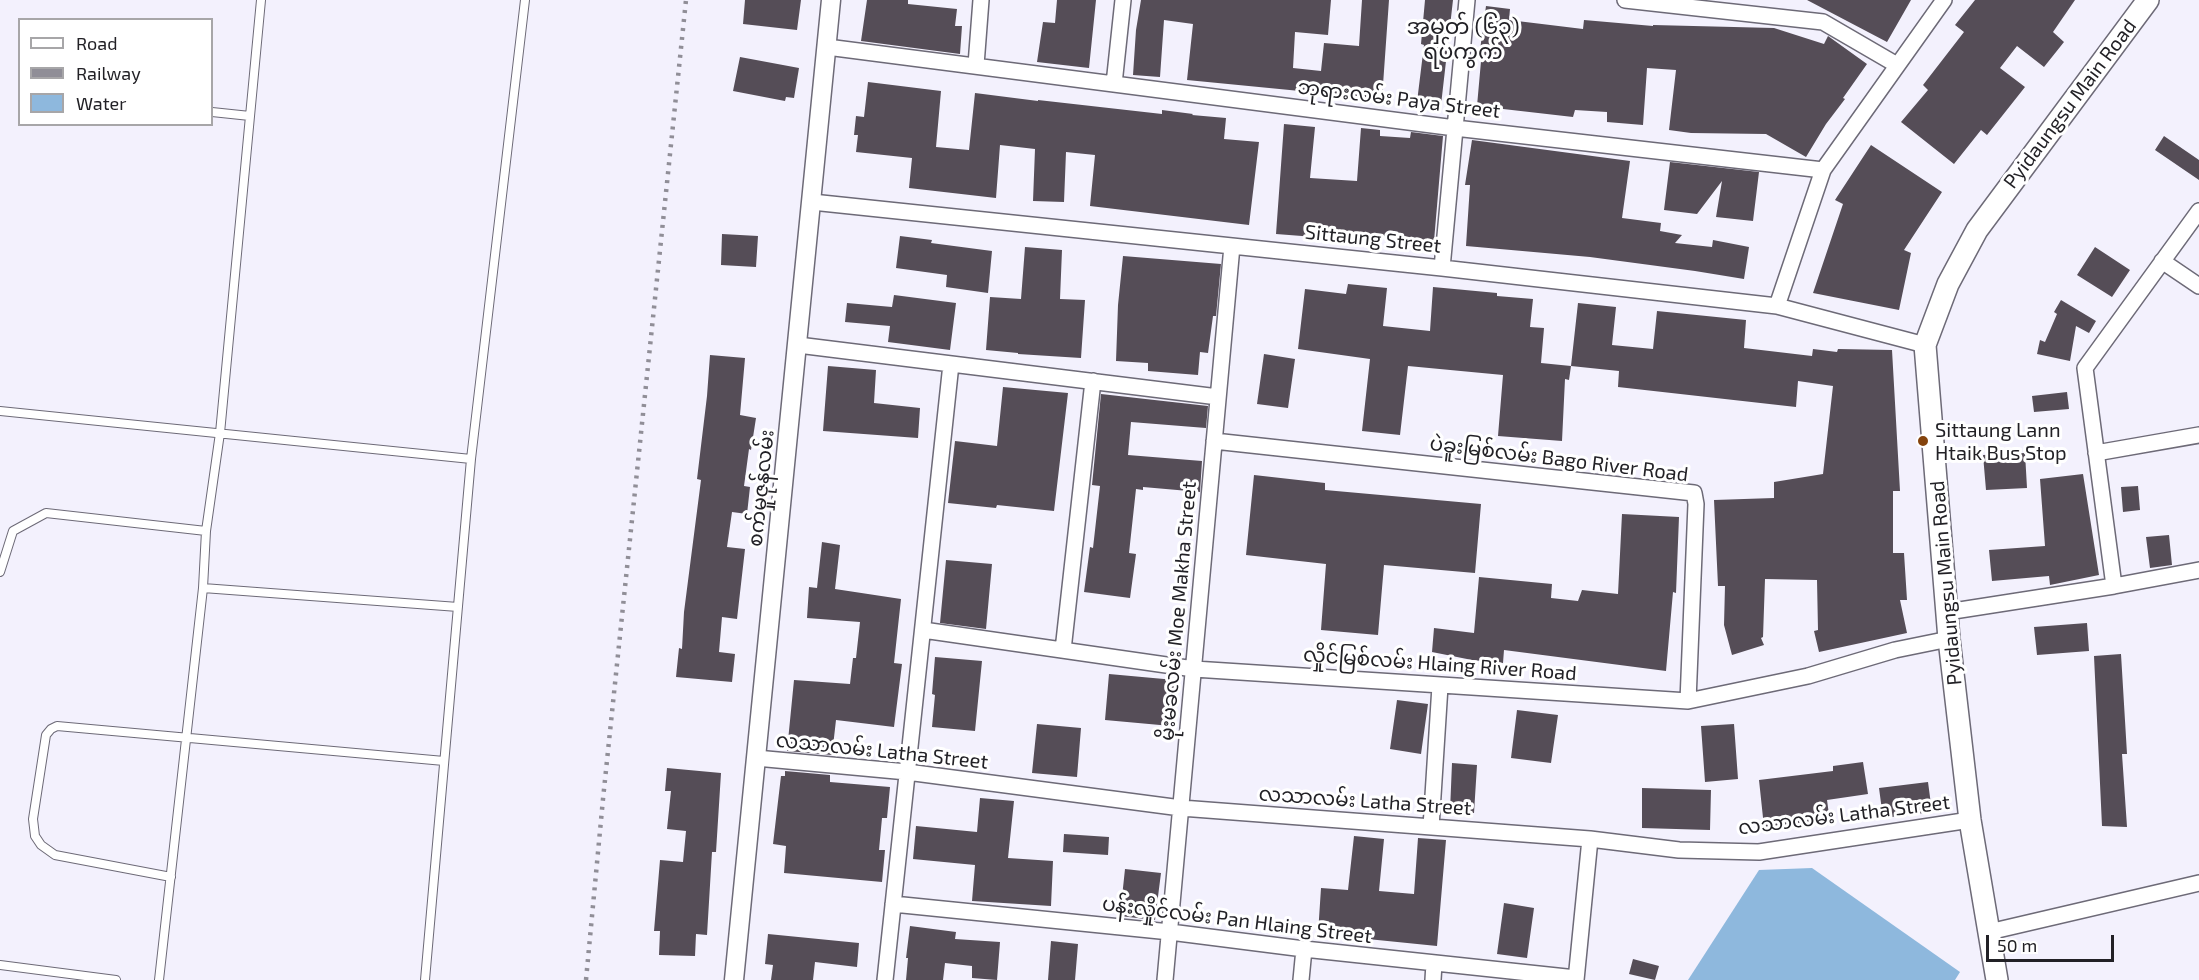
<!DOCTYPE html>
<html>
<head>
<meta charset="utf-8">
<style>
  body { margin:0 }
  #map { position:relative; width:2199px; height:980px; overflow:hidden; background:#f3f1fd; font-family:"Exo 2",sans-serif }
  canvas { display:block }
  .legend { position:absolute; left:18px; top:18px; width:195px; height:108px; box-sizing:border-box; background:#fff; border:2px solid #a7a6a8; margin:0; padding:8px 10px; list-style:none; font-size:18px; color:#222126 }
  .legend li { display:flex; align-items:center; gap:12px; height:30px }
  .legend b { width:30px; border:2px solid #a7a6a8 }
  .scale { position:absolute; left:1986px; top:935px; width:128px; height:27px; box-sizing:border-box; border:3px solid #222126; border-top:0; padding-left:8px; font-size:18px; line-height:21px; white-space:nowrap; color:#222126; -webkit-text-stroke:4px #fff; paint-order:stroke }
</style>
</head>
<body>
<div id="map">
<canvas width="2199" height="980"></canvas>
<ul class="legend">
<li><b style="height:8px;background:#fff"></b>Road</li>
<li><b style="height:8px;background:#908e97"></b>Railway</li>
<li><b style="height:16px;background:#8eb8dd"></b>Water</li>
</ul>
<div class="scale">50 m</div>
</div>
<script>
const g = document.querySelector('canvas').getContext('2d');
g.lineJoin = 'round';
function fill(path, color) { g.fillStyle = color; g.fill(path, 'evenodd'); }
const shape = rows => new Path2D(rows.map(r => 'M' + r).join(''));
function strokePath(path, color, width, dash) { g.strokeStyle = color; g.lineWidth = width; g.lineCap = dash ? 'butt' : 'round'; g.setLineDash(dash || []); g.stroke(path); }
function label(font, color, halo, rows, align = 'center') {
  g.font = font + ' "Exo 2","Noto Sans Myanmar",sans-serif'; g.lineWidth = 6; g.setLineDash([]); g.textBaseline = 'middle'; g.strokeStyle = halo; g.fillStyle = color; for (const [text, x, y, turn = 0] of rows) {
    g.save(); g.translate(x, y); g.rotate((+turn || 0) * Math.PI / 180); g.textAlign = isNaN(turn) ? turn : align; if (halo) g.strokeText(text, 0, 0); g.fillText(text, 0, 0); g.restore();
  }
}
fill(shape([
  [1812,868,1960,972,1955,980,1688,980,1759,870]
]), '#8eb8dd');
fill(shape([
  [745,0,801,0,797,30,743,24],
  [867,0,908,0,908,4,957,9,955,26,962,26,960,54,861,41],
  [1057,0,1096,0,1089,68,1037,62,1043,22,1055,23],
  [1141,0,1331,0,1328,35,1295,32,1293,68,1321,71,1324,43,1359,46,1362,0,1389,0,1382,99,1187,80,1193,24,1164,20,1160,77,1133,75,1136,30],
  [1425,0,1453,0,1441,105,1417,102,1424,45,1421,44],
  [1807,0,1911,0,1887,42],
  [1975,0,2075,0,2053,32,2064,42,2044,67,2017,46,2000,68,2025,87,1987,135,1981,130,1954,164,1901,122,1928,90,1923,85,1964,32,1955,25],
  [1486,6,1510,9,1509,20,1583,29,1584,20,1653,26,1653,25,1774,28,1824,44,1828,36,1867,64,1843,98,1845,99,1826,124,1806,157,1766,134,1691,133,1669,130,1676,70,1647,68,1643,125,1607,122,1607,112,1575,110,1573,117,1477,106,1482,50,1480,50],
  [740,57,799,68,794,98,786,97,785,101,733,91],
  [868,82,941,91,936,147,969,150,975,93,1038,101,1038,100,1162,114,1162,110,1193,114,1192,115,1226,118,1224,139,1259,142,1249,225,1090,206,1095,155,1066,152,1064,202,1033,201,1035,149,1000,145,996,198,909,188,912,158,856,152,858,135,854,135,856,116,864,117],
  [1284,124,1315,127,1310,178,1357,181,1361,128,1380,130,1380,136,1410,138,1411,132,1443,136,1434,241,1341,232,1341,239,1276,234],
  [2164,136,2199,160,2199,180,2155,150],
  [1472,140,1630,161,1622,218,1661,223,1660,231,1682,235,1675,243,1712,247,1713,240,1749,247,1744,279,1695,271,1590,257,1466,246,1470,185,1465,185],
  [1871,145,1942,192,1904,250,1911,253,1899,310,1813,293,1843,204,1835,200],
  [1670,162,1759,172,1753,221,1716,217,1722,181,1697,214,1664,210],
  [722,234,758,236,756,267,721,265],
  [900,236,932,240,931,243,992,251,988,293,946,287,947,275,896,268],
  [1025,247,1062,250,1060,299,1085,300,1081,358,1018,354,1018,353,986,350,990,297,1021,299],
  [2095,247,2130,270,2112,297,2077,275],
  [1123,256,1221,264,1216,316,1213,316,1208,353,1200,352,1198,375,1148,371,1148,363,1116,361,1118,305],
  [1348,284,1387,288,1383,326,1430,331,1433,287,1497,293,1497,296,1533,299,1530,327,1544,328,1541,363,1571,366,1569,380,1565,379,1562,441,1498,436,1503,375,1408,366,1400,435,1362,431,1370,359,1298,349,1305,289,1346,294],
  [894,295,956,303,950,350,888,342,890,326,845,322,847,303,892,307],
  [2061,300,2096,321,2089,333,2076,326,2070,361,2037,354,2040,340,2045,342,2057,314,2054,312],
  [1578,303,1616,307,1612,345,1653,349,1657,311,1746,320,1744,348,1812,356,1813,349,1837,352,1838,349,1892,350,1900,491,1893,491,1893,553,1904,553,1907,600,1900,600,1907,633,1819,652,1814,631,1818,630,1817,580,1765,579,1763,637,1761,638,1764,645,1732,655,1724,625,1725,586,1718,586,1714,500,1774,498,1774,482,1823,474,1833,386,1798,381,1796,407,1618,387,1619,371,1571,366],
  [1264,354,1295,359,1288,408,1257,404],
  [710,355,745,358,740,415,756,418,751,450,749,449,744,486,750,487,747,514,732,512,727,547,745,549,737,619,722,617,719,652,735,654,732,682,676,677,679,648,682,649,684,612,701,480,697,479,707,396],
  [828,366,876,370,874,403,920,408,918,438,823,431],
  [1003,387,1068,393,1054,511,997,505,996,508,948,503,955,441,997,446],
  [2067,392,2069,409,2034,412,2032,396],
  [1101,394,1208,406,1206,428,1131,422,1128,455,1202,461,1200,492,1143,487,1143,490,1136,489,1129,553,1136,554,1130,598,1084,592,1090,547,1093,548,1100,486,1092,485],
  [2025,453,2027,488,1986,490,1983,455],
  [2083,474,2099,575,2050,585,2049,576,1992,581,1989,550,2045,546,2040,479],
  [1254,475,1325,483,1325,490,1481,504,1475,573,1384,565,1378,635,1321,630,1326,564,1246,555],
  [2138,486,2140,510,2123,512,2121,487],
  [1622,514,1679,517,1676,593,1673,592,1666,671,1504,650,1503,663,1472,660,1432,652,1434,628,1474,633,1479,577,1552,584,1551,598,1578,601,1582,590,1618,594],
  [2169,535,2172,565,2150,568,2146,537],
  [822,542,840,545,835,589,901,599,894,663,902,664,894,727,836,720,832,755,787,751,794,680,850,684,853,658,856,658,860,622,807,618,809,587,817,588],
  [946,560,992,564,986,629,940,623],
  [2087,623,2089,651,2037,655,2034,627],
  [2121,654,2127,754,2122,754,2127,827,2102,826,2094,656],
  [935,657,982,661,975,731,932,727,935,695,932,694],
  [1109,674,1175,680,1171,726,1105,720],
  [1397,700,1428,704,1421,754,1390,749],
  [1517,710,1558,715,1551,763,1511,758],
  [1037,724,1081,728,1077,777,1032,773],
  [1734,724,1738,779,1705,782,1701,726],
  [1863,762,1868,794,1827,800,1830,822,1795,827,1795,824,1764,827,1759,780,1833,771,1833,766],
  [1452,763,1477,765,1474,813,1450,811],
  [667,768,721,773,716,852,712,852,707,935,696,934,695,956,659,955,660,931,654,931,660,860,683,862,686,831,667,829,671,791,665,791],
  [785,771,830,775,830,782,890,787,887,818,882,818,879,850,885,850,882,882,784,873,786,846,773,844,781,776,785,776],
  [1928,782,1932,812,1883,818,1879,788],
  [1642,788,1711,790,1710,830,1642,828],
  [980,798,1014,801,1008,858,1053,861,1051,906,972,901,975,865,913,859,916,826,977,832],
  [1064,834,1109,837,1108,855,1063,852],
  [1354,836,1384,839,1379,891,1414,894,1418,838,1446,840,1437,946,1318,934,1321,888,1348,890],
  [1125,869,1161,873,1155,920,1120,916],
  [1504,903,1534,908,1527,958,1497,954],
  [910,926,956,932,955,939,1000,942,997,980,972,978,972,966,945,963,943,980,906,980,908,958,906,958],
  [768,934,859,943,857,967,815,962,813,980,771,980,773,965,765,964],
  [1051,941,1078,944,1075,980,1048,980],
  [1633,959,1659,966,1655,980,1629,974]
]), '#554d57');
const service = shape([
  [212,112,250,116],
  [0,411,471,459],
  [0,572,13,531,46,513,206,531],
  [203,588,458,607],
  [171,877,55,855,41,845,35,836,33,819,46,735,51,729,57,726,444,761],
  [0,965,116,980],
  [159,980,203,588,206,531,220,433,261,0],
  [425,980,471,459,525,0]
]);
const minor = shape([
  [1625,0,1823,22,1897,65],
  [827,47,1455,128,1823,170,1777,306],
  [976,65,981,0],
  [1114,84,1123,0],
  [1823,170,1944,0],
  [812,202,1442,268,1777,306,1925,345],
  [2162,261,2199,286],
  [1442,268,1467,0],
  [798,345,1218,397],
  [1214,441,1694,493,1696,504,1688,701],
  [2096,453,2199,435],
  [2114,586,2085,368,2199,211],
  [1947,612,2114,586,2199,570],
  [923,630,1194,669,1688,701,1808,676,1895,650,1949,639],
  [1063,650,1093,381],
  [756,758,907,772,1181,808,1590,839,1679,850,1759,852,1970,820],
  [1431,827,1440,686],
  [893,904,1170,932,1304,949,1576,978],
  [1989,932,2199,883],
  [885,980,951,364],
  [1165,980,1232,246],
  [1301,980,1304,949],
  [1433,980,1434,963],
  [1576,980,1590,839]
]);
const tertiary = shape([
  [734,980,831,0]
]);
const secondary = shape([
  [1997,980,1970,820,1949,639,1925,345,1948,284,1977,230,2148,0]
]);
strokePath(service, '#6d6a77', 10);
strokePath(minor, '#6d6a77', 18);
strokePath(tertiary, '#6d6a77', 21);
strokePath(secondary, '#6d6a77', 24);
strokePath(service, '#fff', 8);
strokePath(minor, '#fff', 15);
strokePath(tertiary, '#fff', 18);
strokePath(secondary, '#fff', 21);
strokePath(shape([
  [586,980,603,799,686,0]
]), '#908e97', 4.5, [3, 6]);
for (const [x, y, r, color] of [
  [1923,441,6,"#84430d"]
]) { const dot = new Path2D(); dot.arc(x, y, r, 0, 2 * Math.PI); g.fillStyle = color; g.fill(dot); strokePath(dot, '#fff', 2); }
label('20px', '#222126', '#fff', [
  ["ဘုရားလမ်း Paya Street",1399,99,7],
  ["Pyidaungsu Main Road",2070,104,-53],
  ["Sittaung Street",1373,239,6],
  ["ပဲခူးမြစ်လမ်း Bago River Road",1559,459,7],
  ["စက်မှုဇုန်လမ်း",761,488,-84],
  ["Pyidaungsu Main Road",1946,583,-95],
  ["မိုးမခလမ်း Moe Makha Street",1178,611,-85],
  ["လှိုင်မြစ်လမ်း Hlaing River Road",1440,664,4],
  ["လသာလမ်း Latha Street",882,751,6],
  ["လသာလမ်း Latha Street",1365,801,4],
  ["လသာလမ်း Latha Street",1844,815,-7],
  ["ပန်းလှိုင်လမ်း Pan Hlaing Street",1237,920,7]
]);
label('20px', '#222126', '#fff', [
  ["Sittaung Lann",1935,430],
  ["Htaik Bus Stop",1935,453]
], 'left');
label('22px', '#222126', '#fff', [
  ["အမှတ် (၆၃)",1463,27],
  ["ရပ်ကွက်",1463,52]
]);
</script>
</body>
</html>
